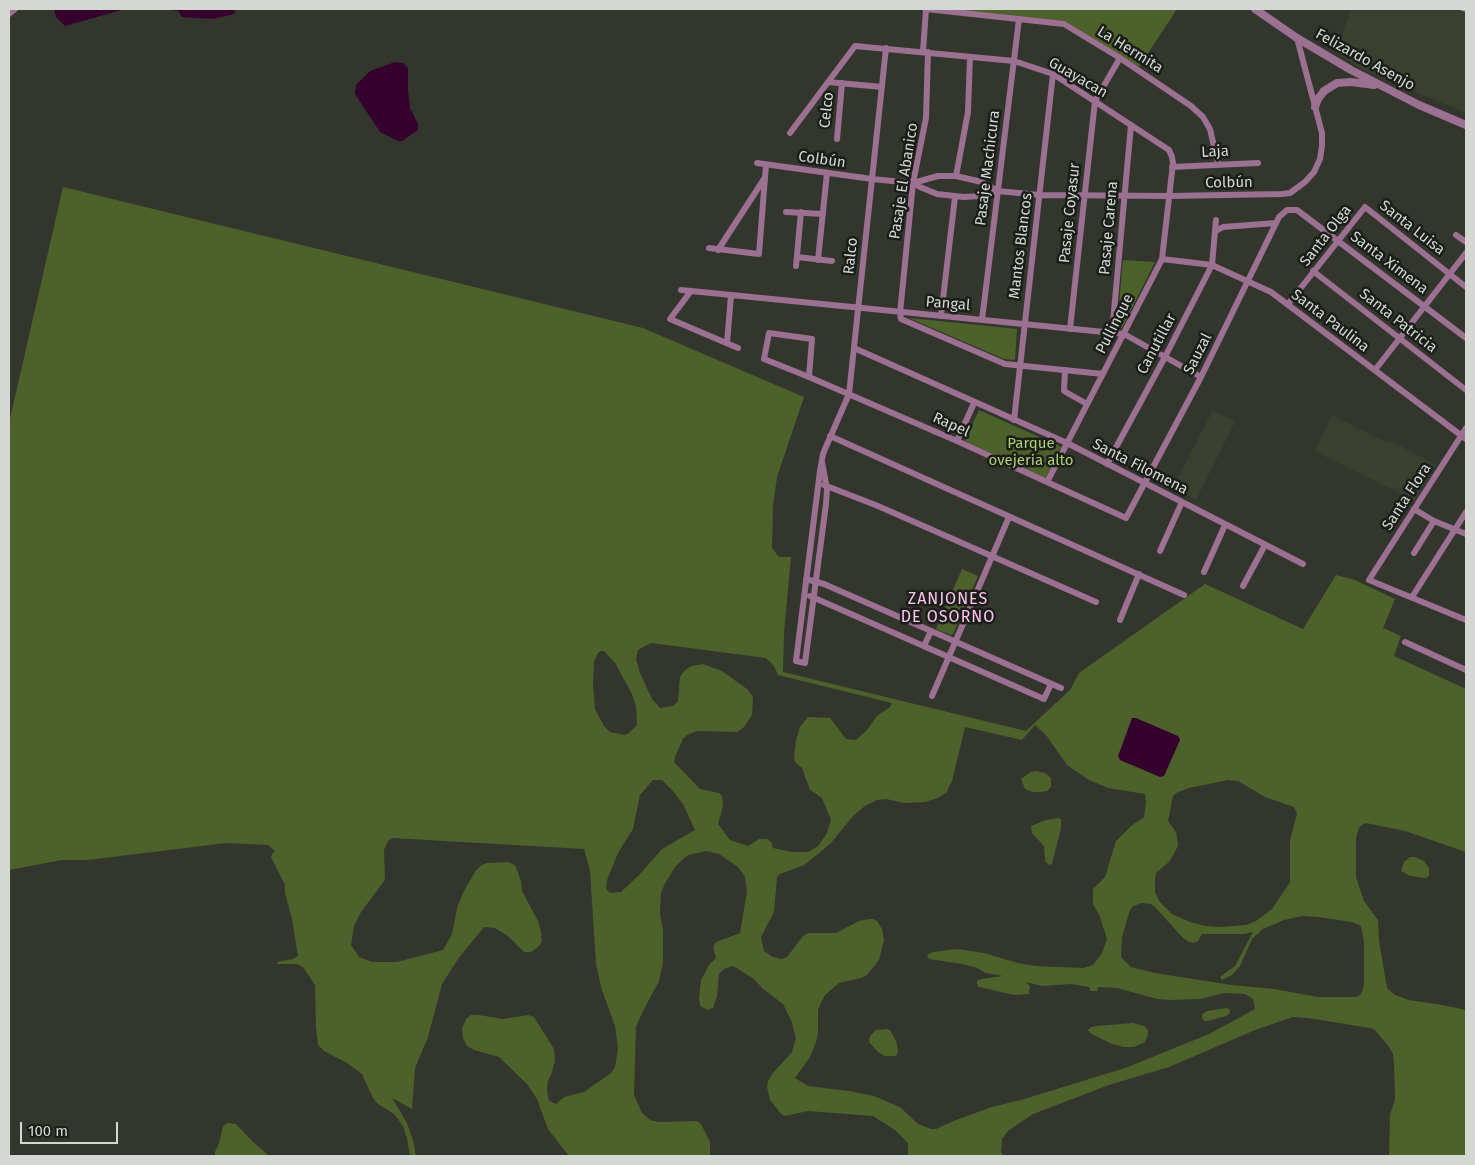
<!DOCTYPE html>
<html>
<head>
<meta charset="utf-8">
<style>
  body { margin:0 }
  #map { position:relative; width:1475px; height:1165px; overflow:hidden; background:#32362d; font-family:"Fira Sans",sans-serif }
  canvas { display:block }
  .frame { position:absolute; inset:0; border:10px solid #d5d8d2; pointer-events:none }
  .scale { position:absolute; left:20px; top:1122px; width:98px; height:22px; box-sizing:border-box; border:2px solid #d5d8d2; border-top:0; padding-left:6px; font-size:15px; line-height:18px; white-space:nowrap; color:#d5d8d2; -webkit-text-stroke:4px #1b1d19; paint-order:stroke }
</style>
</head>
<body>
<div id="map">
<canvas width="1475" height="1165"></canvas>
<div class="frame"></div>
<div class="scale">100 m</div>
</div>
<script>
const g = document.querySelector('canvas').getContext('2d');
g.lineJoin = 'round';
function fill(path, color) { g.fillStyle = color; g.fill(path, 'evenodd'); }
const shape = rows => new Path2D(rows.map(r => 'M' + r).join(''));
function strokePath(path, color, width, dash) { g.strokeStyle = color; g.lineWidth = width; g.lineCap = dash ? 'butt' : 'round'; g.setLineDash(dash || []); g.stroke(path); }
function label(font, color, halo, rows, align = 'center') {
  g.font = font + ' "Fira Sans",sans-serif'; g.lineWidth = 5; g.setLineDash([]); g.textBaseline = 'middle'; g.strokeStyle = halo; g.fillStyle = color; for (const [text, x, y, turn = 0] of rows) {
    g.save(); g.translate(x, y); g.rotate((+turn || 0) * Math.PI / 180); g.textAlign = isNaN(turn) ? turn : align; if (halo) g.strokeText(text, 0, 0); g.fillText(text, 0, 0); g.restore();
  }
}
fill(shape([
  [1351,9,1466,9,1466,113,1362,69,1336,53],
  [1213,410,1235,422,1196,500,1173,487],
  [1332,415,1385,442,1395,443,1436,465,1415,501,1314,451]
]), '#394030');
fill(shape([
  [951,9,1177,9,1139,67,1066,22],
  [63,187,643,328,804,397,777,477,773,506,772,548,779,557,791,557,784,633,783,672,1026,731,1070,690,1079,673,1205,584,1303,629,1336,575,1355,580,1395,599,1383,628,1401,636,1394,656,1466,689,1466,852,1405,831,1366,823,1362,825,1359,828,1356,838,1356,877,1364,901,1378,920,1379,941,1387,988,1395,995,1409,1000,1442,1005,1466,1010,1466,1156,1389,1156,1390,1115,1395,1099,1394,1066,1393,1054,1389,1047,1375,1030,1370,1028,1308,1018,1293,1017,1284,1020,1255,1030,1169,1067,1109,1085,1033,1114,1008,1131,1002,1139,1001,1152,1003,1156,908,1156,908,1143,895,1130,873,1116,808,1111,785,1116,781,1114,770,1100,767,1087,768,1081,773,1073,792,1052,796,1038,791,1020,783,1004,763,989,754,979,733,966,724,969,719,974,717,996,713,1008,708,1010,700,1006,699,998,701,980,709,965,716,958,713,947,716,942,740,933,747,891,745,877,738,867,719,854,706,851,689,855,684,858,676,866,665,883,661,893,660,913,663,930,663,964,659,981,642,1013,636,1027,634,1095,642,1113,650,1120,659,1122,697,1121,701,1124,710,1142,710,1156,569,1156,548,1129,537,1099,527,1084,499,1057,474,1050,467,1046,463,1038,462,1029,466,1019,471,1015,479,1015,503,1019,528,1015,534,1017,554,1049,555,1061,551,1075,548,1081,547,1090,549,1101,556,1104,564,1097,584,1092,611,1073,615,1067,618,1048,615,1026,601,987,596,964,590,871,584,849,392,838,388,841,384,850,385,880,361,912,354,926,351,945,359,957,372,962,397,962,443,950,452,934,457,908,463,893,476,870,482,865,487,863,507,862,513,864,516,867,521,881,522,891,538,921,542,935,541,936,542,942,537,948,531,952,524,952,508,936,495,928,484,927,458,959,442,984,428,1037,415,1068,412,1109,392,1098,407,1123,413,1140,416,1156,410,1156,407,1138,403,1126,394,1114,378,1104,373,1098,362,1074,347,1063,324,1051,318,1045,316,1027,315,985,303,967,296,964,277,964,277,962,293,959,298,956,292,919,285,893,285,885,271,857,272,854,275,851,268,845,226,843,88,860,62,860,9,870,9,423],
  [651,643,766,658,774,666,778,675,892,703,890,707,877,716,867,730,856,740,846,739,830,718,808,717,800,727,796,740,794,756,795,762,802,768,810,790,822,798,831,820,827,833,818,846,808,852,792,852,773,848,771,842,767,839,759,839,748,846,730,840,718,824,723,806,722,796,719,793,700,789,674,762,675,757,683,739,687,735,697,731,737,732,744,727,752,715,753,697,747,689,722,671,703,664,692,666,685,670,680,677,678,701,673,706,660,708,652,699,640,673,636,659,638,650],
  [601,651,604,651,615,663,632,694,636,707,637,725,629,733,625,735,610,732,604,726,595,709,593,684,594,662,598,653],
  [1035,725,1046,735,1067,765,1089,780,1108,788,1145,794,1146,802,1144,817,1131,826,1116,841,1105,877,1093,889,1093,904,1100,917,1107,939,1102,953,1093,965,1083,968,1035,966,1018,963,984,953,957,949,933,952,927,955,929,959,963,964,977,968,986,973,1003,976,981,979,977,981,977,984,979,987,1014,995,1029,994,1030,986,1026,982,1042,986,1071,984,1089,987,1091,991,1097,991,1098,987,1117,988,1157,999,1169,1000,1201,999,1223,993,1245,994,1253,999,1255,1009,1209,1034,1125,1068,1021,1100,992,1107,956,1120,936,1129,931,1129,918,1124,900,1107,874,1096,849,1091,808,1086,795,1078,810,1057,816,1042,818,1033,818,1009,825,995,839,983,861,978,867,975,879,960,884,940,882,929,877,921,873,919,869,919,859,921,836,933,808,933,803,936,787,957,782,959,773,957,764,951,761,937,774,912,777,877,780,874,804,865,817,855,831,843,853,816,865,806,877,800,886,799,904,803,925,802,938,798,946,793,952,781,965,727,1022,740],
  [653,780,662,780,672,790,683,804,695,830,662,849,639,875,621,892,610,893,606,889,607,880,618,853,633,829,640,795],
  [1228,780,1238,781,1265,797,1294,807,1297,814,1290,840,1290,882,1272,909,1256,921,1246,925,1219,927,1205,926,1190,922,1172,914,1160,902,1155,892,1155,878,1156,873,1170,861,1178,846,1176,832,1168,821,1173,796,1176,793,1189,788],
  [1142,903,1151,904,1155,907,1183,938,1189,942,1194,943,1198,941,1202,934,1244,934,1253,932,1235,966,1220,977,1222,980,1232,975,1240,966,1252,939,1263,929,1284,920,1303,916,1318,917,1352,922,1361,926,1364,943,1364,985,1361,994,1357,997,1318,997,1274,989,1232,985,1155,973,1131,967,1121,957,1122,937,1130,910,1133,906],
  [1123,260,1155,262,1122,328,1117,327],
  [909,318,1017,329,1015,360,1004,359],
  [979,410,1061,447,1045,479,965,441],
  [962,569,978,576,953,634,951,635,936,629],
  [1036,771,1045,773,1051,778,1051,787,1047,791,1041,792,1033,792,1025,789,1021,779,1031,772],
  [1057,818,1061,819,1061,828,1052,864,1049,865,1045,861,1044,846,1032,833,1031,826,1046,820],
  [1410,857,1415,857,1424,861,1429,868,1429,876,1426,878,1410,876,1401,871,1404,862],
  [1227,1008,1230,1010,1230,1013,1226,1016,1208,1021,1204,1021,1202,1018,1202,1014,1207,1011],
  [1133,1023,1144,1026,1148,1030,1148,1035,1145,1042,1134,1047,1124,1047,1112,1044,1090,1033,1088,1030,1091,1027,1096,1026],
  [887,1029,890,1030,896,1041,898,1050,897,1055,895,1056,885,1056,878,1052,869,1042,870,1036,876,1030],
  [228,1123,236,1124,253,1142,268,1155,273,1156,215,1156,215,1152,219,1143,223,1126]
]), '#4d612a');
fill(shape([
  [54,9,125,9,65,26,56,17],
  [162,9,236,9,234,14,213,19,182,17,178,11],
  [395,62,403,63,408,68,408,90,410,108,418,124,418,130,402,141,398,141,380,132,355,94,356,85,370,71],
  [1132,718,1136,718,1178,736,1180,740,1164,776,1160,777,1120,760,1118,756]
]), '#35022e');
strokePath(shape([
  [926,9,1064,24,1120,58,1191,106,1203,117,1210,129,1218,164],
  [9,14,15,9],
  [923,52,926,9],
  [928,52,926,118,913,183,900,313,901,319,1005,364,1103,374],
  [828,82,882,87],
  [790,133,855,46,1014,61,1053,74,1169,150,1172,157,1173,163,1162,259,1047,482],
  [837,139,842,83],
  [757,163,872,179,913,183,938,176,956,176,982,182,998,191],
  [1172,167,1258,163],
  [956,176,968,112,970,57],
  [913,183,920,187,937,194,964,197,981,196,998,191,1039,195,1169,196,1282,194,1290,193,1305,182,1314,172,1320,159,1322,146,1322,133,1297,38],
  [786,212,823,214],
  [1216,231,1223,227,1276,223],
  [1456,235,1466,242],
  [709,248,759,254,766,165],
  [718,250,764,179],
  [797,257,832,261],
  [1162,259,1212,265,1271,292,1466,439],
  [818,260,827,173],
  [796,266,801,212],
  [1313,271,1466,390],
  [681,290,1124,334,1201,377],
  [691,291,670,319,738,348],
  [1288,304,1365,207,1466,287],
  [941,316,955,197],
  [982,320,1019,19],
  [1070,329,1095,101,1120,58],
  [1112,333,1131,125],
  [727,343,731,295],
  [854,348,1067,443,1303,564],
  [1065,370,1064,391,1087,404],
  [1375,370,1466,253],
  [809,377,812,339,769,333,764,359,809,377,957,441,1126,518,1201,377,1279,217,1287,210,1297,210,1466,338],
  [1014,420,1053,74],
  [1466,428,1369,580,1466,620],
  [830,436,1184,595],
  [957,441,974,403],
  [822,462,827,489,826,504,805,663,796,661,820,471,823,454,825,449,849,394,886,48],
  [1107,464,1165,357,1212,265,1216,220],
  [824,485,878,506,1096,602],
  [1414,509,1434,521,1466,534],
  [1160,551,1182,502],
  [1414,553,1434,521],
  [1204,572,1225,525],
  [806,579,824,584,1061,688],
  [1243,586,1265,545],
  [810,596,1044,699,1051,684],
  [1412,597,1466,512],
  [1120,620,1139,574],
  [1405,642,1466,670],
  [924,646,931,631],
  [932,696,1009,517]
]), '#9b7091', 6);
strokePath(shape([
  [1255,9,1297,38,1351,70,1419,105,1466,125],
  [1315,107,1318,99,1324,91,1337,83,1351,82,1374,85]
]), '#9b7091', 8);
strokePath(shape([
  [1460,9,1466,11]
]), '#999c95', 2, [8, 4]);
label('15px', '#d5d8d2', '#1b1d19', [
  ["La Hermita",1130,50,32],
  ["Felizardo Asenjo",1365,60,29],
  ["Guayacan",1078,78,30],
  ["Celco",827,110,-84],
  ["Laja",1215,152,-3],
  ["Colbún",822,160,8],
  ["Pasaje Machicura",988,168,-83],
  ["Pasaje El Abanico",904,181,-81],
  ["Colbún",1229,183,-1],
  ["Pasaje Coyasur",1070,213,-84],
  ["Pasaje Carena",1109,228,-85],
  ["Santa Luisa",1412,228,38],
  ["Santa Olga",1326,236,-52],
  ["Mantos Blancos",1021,246,-83],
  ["Ralco",851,256,-84],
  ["Santa Ximena",1389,263,37],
  ["Pangal",948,304,5],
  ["Santa Paulina",1330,321,37],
  ["Santa Patricia",1398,321,38],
  ["Pullinque",1115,324,-63],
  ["Canutillar",1157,344,-62],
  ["Sauzal",1198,354,-63],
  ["Rapel",951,425,24],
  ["Santa Filomena",1140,467,27],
  ["Santa Flora",1407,497,-57]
]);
label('15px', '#acd072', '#1b1d19', [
  ["Parque",1031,444],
  ["ovejeria alto",1031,461]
]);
g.letterSpacing = '1px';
label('16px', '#fbc5ee', '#1b1d19', [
  ["ZANJONES",948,600],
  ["DE OSORNO",948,618]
]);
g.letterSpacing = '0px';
</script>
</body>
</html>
